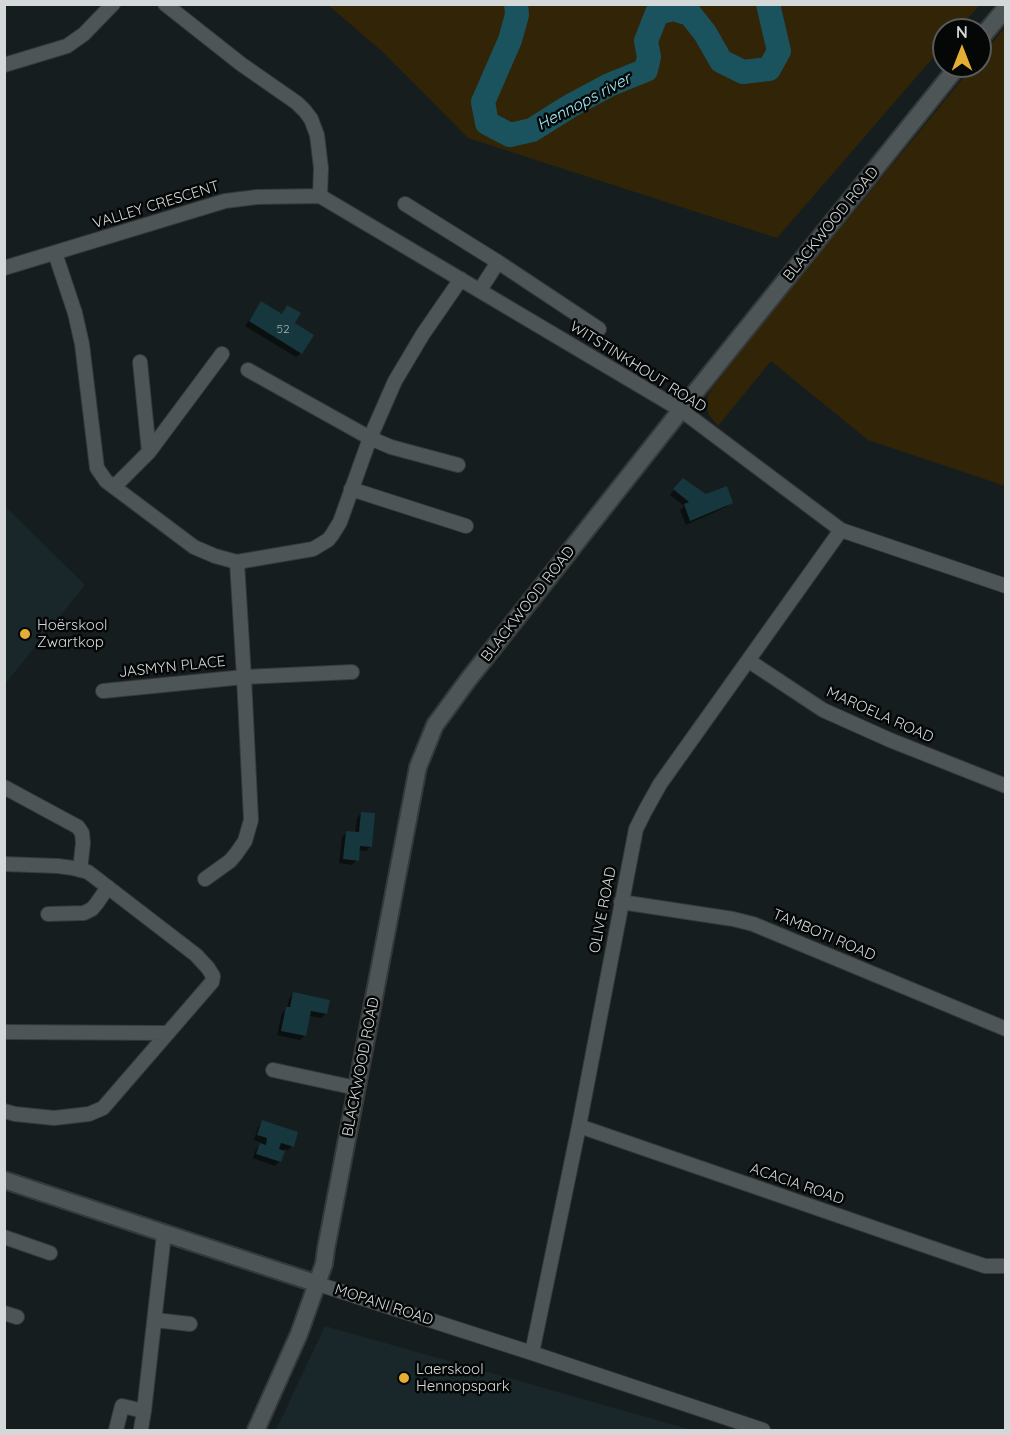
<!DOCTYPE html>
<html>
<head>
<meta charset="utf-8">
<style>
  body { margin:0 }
  #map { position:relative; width:1010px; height:1435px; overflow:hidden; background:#161d1e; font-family:Quicksand,sans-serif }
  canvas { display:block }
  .frame { position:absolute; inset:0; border:6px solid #d4d8d9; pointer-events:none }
  .north { position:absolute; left:932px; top:18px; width:60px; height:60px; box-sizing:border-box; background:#050707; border:2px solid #585b5b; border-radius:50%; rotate:0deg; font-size:16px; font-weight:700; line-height:24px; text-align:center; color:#d4d8d9 }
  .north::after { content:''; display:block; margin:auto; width:21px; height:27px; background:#e5ad35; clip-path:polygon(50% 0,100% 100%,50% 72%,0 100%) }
</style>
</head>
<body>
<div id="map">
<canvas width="1010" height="1435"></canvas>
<div class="frame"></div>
<div class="north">N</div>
</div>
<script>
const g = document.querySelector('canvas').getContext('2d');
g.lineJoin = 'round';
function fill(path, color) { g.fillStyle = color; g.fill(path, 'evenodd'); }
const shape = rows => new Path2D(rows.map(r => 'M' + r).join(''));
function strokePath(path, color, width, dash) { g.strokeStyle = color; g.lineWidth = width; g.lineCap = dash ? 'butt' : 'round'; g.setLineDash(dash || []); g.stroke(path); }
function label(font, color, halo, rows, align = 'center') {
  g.font = font + ' Quicksand,sans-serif'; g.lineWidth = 5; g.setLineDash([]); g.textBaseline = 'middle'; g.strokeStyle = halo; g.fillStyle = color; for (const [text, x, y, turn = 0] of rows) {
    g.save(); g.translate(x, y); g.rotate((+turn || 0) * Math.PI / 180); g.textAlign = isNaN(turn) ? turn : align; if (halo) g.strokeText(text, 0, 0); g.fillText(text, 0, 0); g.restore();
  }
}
fill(shape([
  [5,506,85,585,5,684],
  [325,1326,692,1430,276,1430]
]), '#19272a');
fill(shape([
  [328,5,980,5,957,30,944,30,944,45,777,238,468,138,384,53],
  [1005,27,1005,486,868,440,771,361,718,426,709,415,706,404,708,394,713,387,748,341,973,66,980,66,980,58]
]), '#322407');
fill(shape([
  [261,303,281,315,288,307,301,353,296,357,245,326,257,308],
  [678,484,731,503,726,507,686,525,680,510,684,506,670,495],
  [361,813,371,846,366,851,358,850,357,860,352,865,339,863,342,837,346,833,355,833,357,818],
  [293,994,326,1014,321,1018,309,1016,305,1035,300,1040,277,1035,282,1013,287,1008,289,999],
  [263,1122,292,1146,288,1150,284,1149,280,1161,275,1166,253,1158,256,1149,262,1143,254,1140,258,1127]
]), '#0007');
strokePath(shape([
  [516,4,517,15,510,40,483,102,487,123,510,135,532,130,570,106,609,85,646,70,649,57,646,41,657,13,673,9,690,14,705,33,721,61,743,72,769,69,779,51,768,4]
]), '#1a535d', 24);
fill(shape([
  [261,301,282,314,287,305,301,313,295,323,314,335,302,354,249,321],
  [683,478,706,494,727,486,733,503,690,521,684,504,689,502,673,489],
  [361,812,375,813,372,847,360,846,359,861,343,859,346,831,359,832],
  [293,992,330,1000,327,1014,311,1011,306,1036,281,1031,286,1007,290,1007],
  [262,1120,298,1132,294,1147,281,1143,279,1149,285,1151,281,1162,256,1154,260,1143,266,1145,267,1138,257,1135]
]), '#15373d');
const minor = shape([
  [165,4,241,64,297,103,305,111,311,119,317,135,321,168,320,196],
  [4,65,67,46,84,34,113,4],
  [320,196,681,410,841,530,1006,586],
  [405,204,498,262,480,290],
  [55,253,75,313,82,344,97,468,106,481,194,547,215,556,237,562,313,549,328,540,332,535,340,522,370,438,395,381,423,334,461,279],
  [498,262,599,329],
  [4,268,225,201,257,197,320,196],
  [140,362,149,452],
  [248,370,370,438,391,447,458,465],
  [114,487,149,452,222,354],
  [351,489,466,526],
  [749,661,823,710,890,740,1006,786],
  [103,691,244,677,352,672],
  [4,787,78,827,82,833,83,843,80,870],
  [4,864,58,866,73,868,88,872,196,955,208,968,213,976,212,982,103,1108,89,1114,54,1118,15,1114,4,1111],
  [205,879,230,861,236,854,245,841,251,820,244,677,237,562],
  [621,902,733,919,753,924,1006,1029],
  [48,914,84,913,92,909,97,903,108,887],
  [4,1032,168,1033],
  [273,1070,356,1088],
  [579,1126,964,1259,985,1266,1006,1266],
  [4,1237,50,1253],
  [318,1284,532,1353,763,1430],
  [4,1313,17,1317],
  [155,1320,190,1324],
  [532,1353,579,1126,636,829,645,811,660,784,841,530],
  [141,1429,144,1411,164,1234],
  [116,1430,122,1406,144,1411]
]);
const tertiary = shape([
  [980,39,1006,8],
  [4,1180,318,1284],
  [256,1430,299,1334,324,1264,326,1249,418,767,435,725,468,680,681,410,958,66]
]);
strokePath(minor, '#35393a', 16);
strokePath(tertiary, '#35393a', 20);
strokePath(minor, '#4e5557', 14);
strokePath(tertiary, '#4e5557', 16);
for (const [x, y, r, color] of [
  [25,634,6,"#e5ad35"],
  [404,1378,6,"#e5ad35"]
]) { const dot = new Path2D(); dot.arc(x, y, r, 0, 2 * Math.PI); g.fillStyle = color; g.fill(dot); strokePath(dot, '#050707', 2); }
label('12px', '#a4b0b2', null, [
  ["52",283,329]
]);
label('15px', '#d4d8d9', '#050707', [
  ["VALLEY CRESCENT",156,205,-17],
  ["BLACKWOOD ROAD",831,224,-51],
  ["WITSTINKHOUT ROAD",638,367,32],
  ["BLACKWOOD ROAD",528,604,-52],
  ["JASMYN PLACE",172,667,-6],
  ["MAROELA ROAD",880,715,24],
  ["OLIVE ROAD",603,910,-79],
  ["TAMBOTI ROAD",824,935,23],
  ["BLACKWOOD ROAD",361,1067,-79],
  ["ACACIA ROAD",797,1184,19],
  ["MOPANI ROAD",384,1305,18]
]);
label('15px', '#d4d8d9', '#050707', [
  ["Hoërskool",37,625],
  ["Zwartkop",37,642],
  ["Laerskool",416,1369],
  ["Hennopspark",416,1386]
], 'left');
label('italic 16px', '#9fecfa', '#050707', [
  ["Hennops river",584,102,-28]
]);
</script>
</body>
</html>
